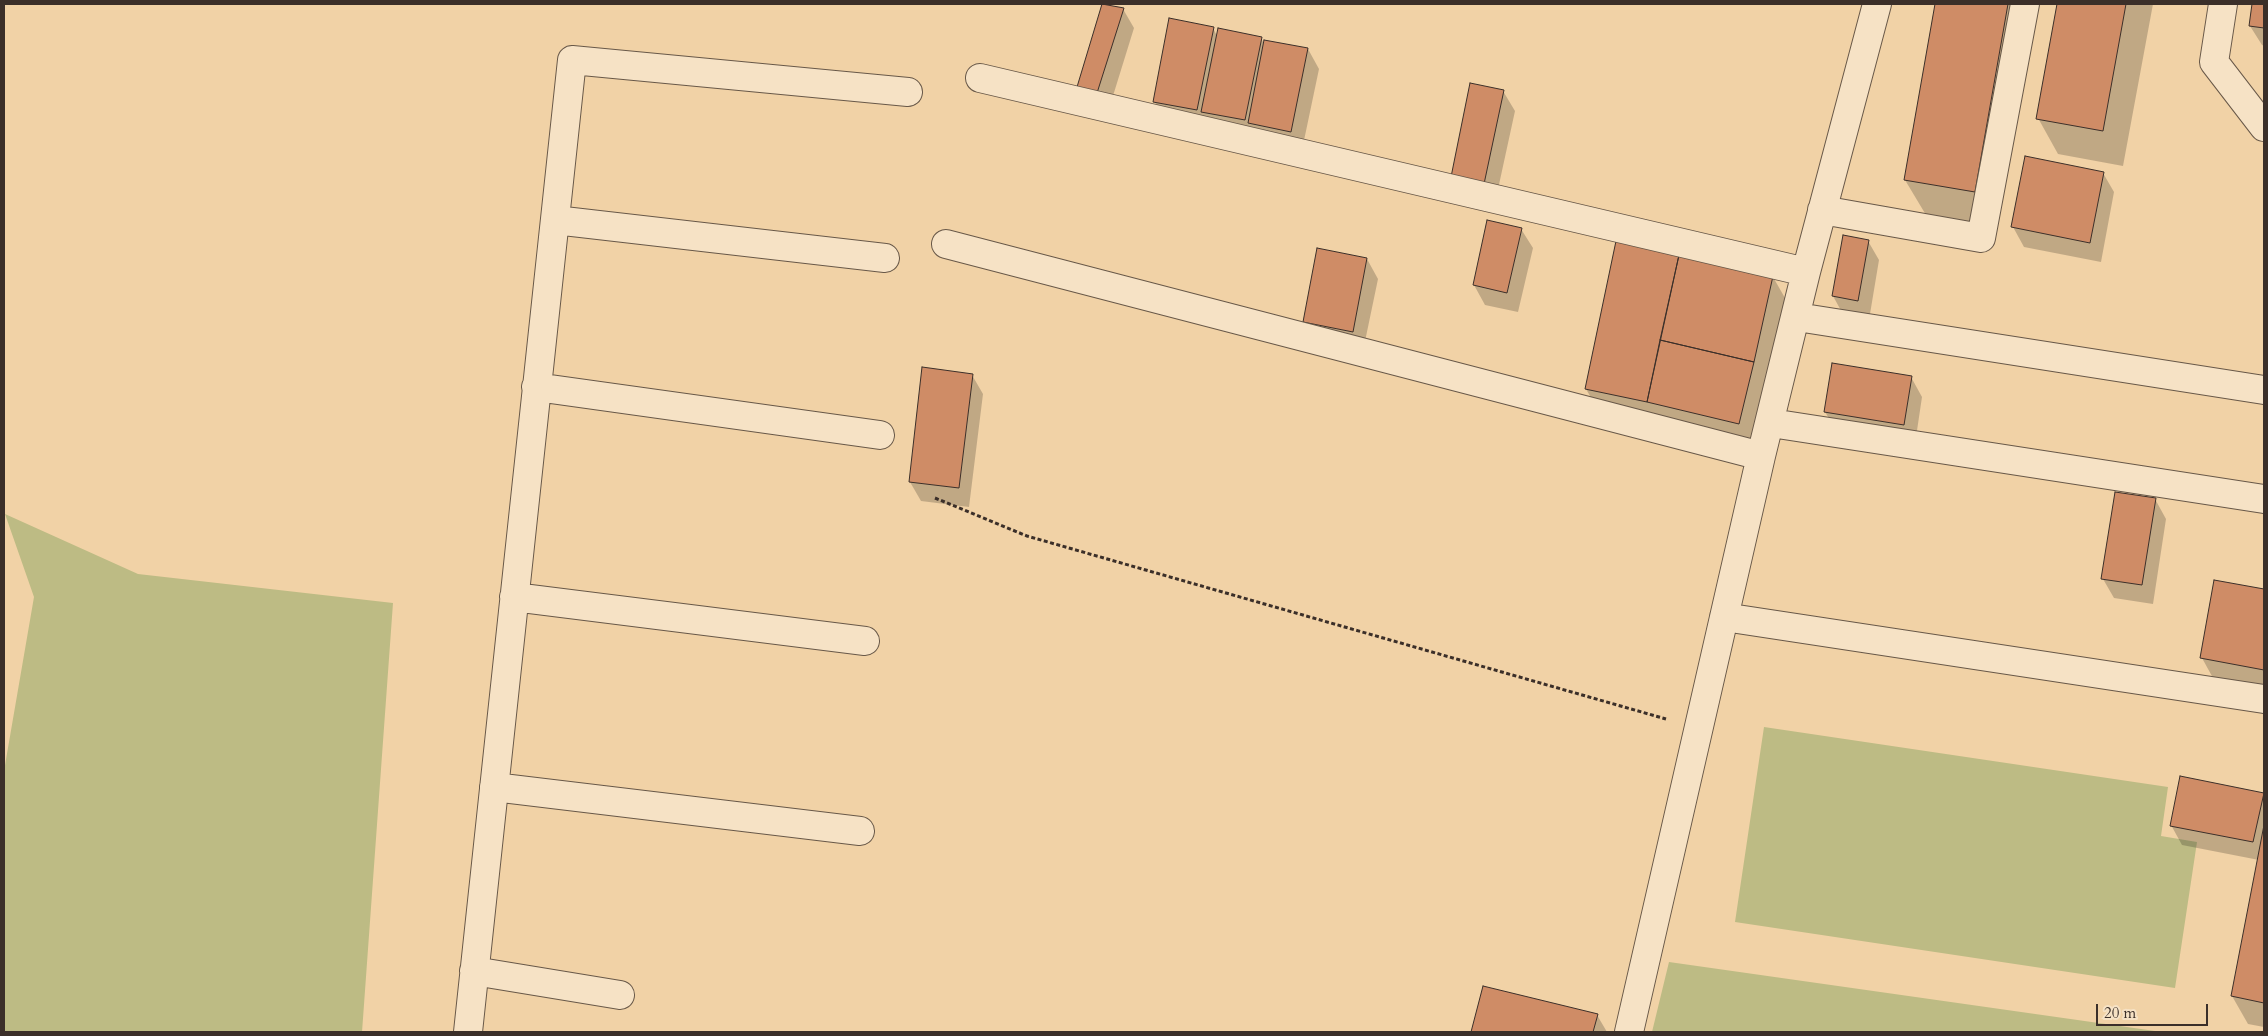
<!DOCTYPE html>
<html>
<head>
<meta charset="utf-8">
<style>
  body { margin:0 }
  #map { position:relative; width:2268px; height:1036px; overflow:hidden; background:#f1d2a6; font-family:Cardo,serif }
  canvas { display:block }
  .frame { position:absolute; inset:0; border:5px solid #3b2f29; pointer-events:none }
  .scale { position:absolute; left:2096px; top:1004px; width:112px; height:22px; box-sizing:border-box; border:2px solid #3b2f29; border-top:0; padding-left:6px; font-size:15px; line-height:18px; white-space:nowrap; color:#3b2f29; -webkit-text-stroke:4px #f6e2c5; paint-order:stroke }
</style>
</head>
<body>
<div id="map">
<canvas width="2268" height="1036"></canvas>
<div class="frame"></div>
<div class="scale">20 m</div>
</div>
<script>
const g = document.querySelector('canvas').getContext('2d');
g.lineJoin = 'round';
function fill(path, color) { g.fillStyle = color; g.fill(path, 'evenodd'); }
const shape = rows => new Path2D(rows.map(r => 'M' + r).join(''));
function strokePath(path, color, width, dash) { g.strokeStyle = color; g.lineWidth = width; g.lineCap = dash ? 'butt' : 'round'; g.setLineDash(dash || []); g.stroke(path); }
fill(shape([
  [5,514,138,574,393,603,362,1032,4,1032,4,771,34,597],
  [1764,727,2168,787,2161,836,2197,842,2175,988,1735,922],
  [1669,962,2162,1032,1652,1032]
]), '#bdbb84');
fill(shape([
  [1104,4,1123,9,1134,28,1108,112,1079,87],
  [1936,4,2034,4,1995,227,1926,215,1905,180],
  [2059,4,2153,4,2123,166,2058,154,2038,118],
  [2254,4,2264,4,2264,46,2262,45,2250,26],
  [1213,28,1217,36,1261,38,1264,44,1308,49,1319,69,1302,150,1166,121,1154,101],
  [1503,91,1515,111,1495,203,1463,196],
  [2103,173,2114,192,2101,262,2024,247,2013,227],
  [1521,229,1533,248,1518,312,1485,305,1474,285],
  [1844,236,1868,241,1879,260,1869,320,1844,316,1833,296],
  [1617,242,1773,277,1789,305,1770,389,1763,388,1750,443,1602,417,1586,389],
  [1318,250,1367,259,1378,279,1363,351,1315,342,1304,322],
  [972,375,983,394,969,507,921,501,910,482],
  [1911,377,1922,397,1915,444,1837,431,1825,412],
  [2155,499,2166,519,2153,604,2114,598,2103,579],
  [2215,582,2264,590,2264,687,2213,678,2202,658],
  [2263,794,2264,796,2264,1027,2248,1024,2232,996,2259,860,2182,845,2171,825],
  [1483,987,1597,1015,1607,1032,1472,1032]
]), '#0003');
const building = shape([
  [1102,4,1124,8,1097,93,1077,87,1102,4],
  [1935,4,2008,4,1975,192,1904,180,1935,4],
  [2057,4,2126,4,2103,131,2036,119,2057,4],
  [2252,4,2264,4,2264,28,2249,26,2252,4],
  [1169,18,1214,27,1197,110,1153,102,1169,18],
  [1218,28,1262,37,1245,120,1201,112,1218,28],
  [1264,40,1308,48,1291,132,1248,123,1264,40],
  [1470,83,1504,90,1484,184,1451,177,1470,83],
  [2025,156,2104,172,2090,243,2011,227,2025,156],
  [1487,220,1522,228,1507,293,1473,285,1487,220],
  [1843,235,1869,240,1858,301,1832,296,1843,235],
  [1616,241,1679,255,1647,402,1585,389,1616,241],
  [1317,248,1367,258,1353,332,1303,322,1317,248],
  [1679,255,1773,276,1754,362,1660,340,1679,255],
  [1660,340,1754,362,1739,424,1647,402,1660,340],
  [1832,363,1912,376,1904,425,1824,412,1832,363],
  [922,367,973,374,959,488,909,482,922,367],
  [2115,492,2156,498,2142,585,2101,579,2115,492],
  [2214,580,2264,589,2264,670,2200,658,2214,580],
  [2180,776,2264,793,2253,842,2170,826,2180,776],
  [2264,825,2264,1003,2231,996,2264,825],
  [1483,986,1598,1014,1593,1032,1471,1032,1483,986]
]);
fill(building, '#cf8c66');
strokePath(building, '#3b2f29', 1);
const minor = shape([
  [2223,4,2214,62,2264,127],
  [980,78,1806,272],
  [1822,210,1981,238,2025,4],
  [555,220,885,258],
  [946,244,1761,456],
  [1797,317,2264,390],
  [536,387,880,435],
  [1771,423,2264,499],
  [514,597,865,641],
  [1724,617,2264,699],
  [494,787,860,831],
  [474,971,620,995],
  [468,1032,572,60,908,92],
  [1629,1032,1761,456,1806,272,1877,4]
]);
strokePath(minor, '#685848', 30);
strokePath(shape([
  [935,498,1027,536,1666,719]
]), '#3b2f29', 3, [4, 2.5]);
strokePath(minor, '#f6e2c5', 28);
</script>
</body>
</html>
